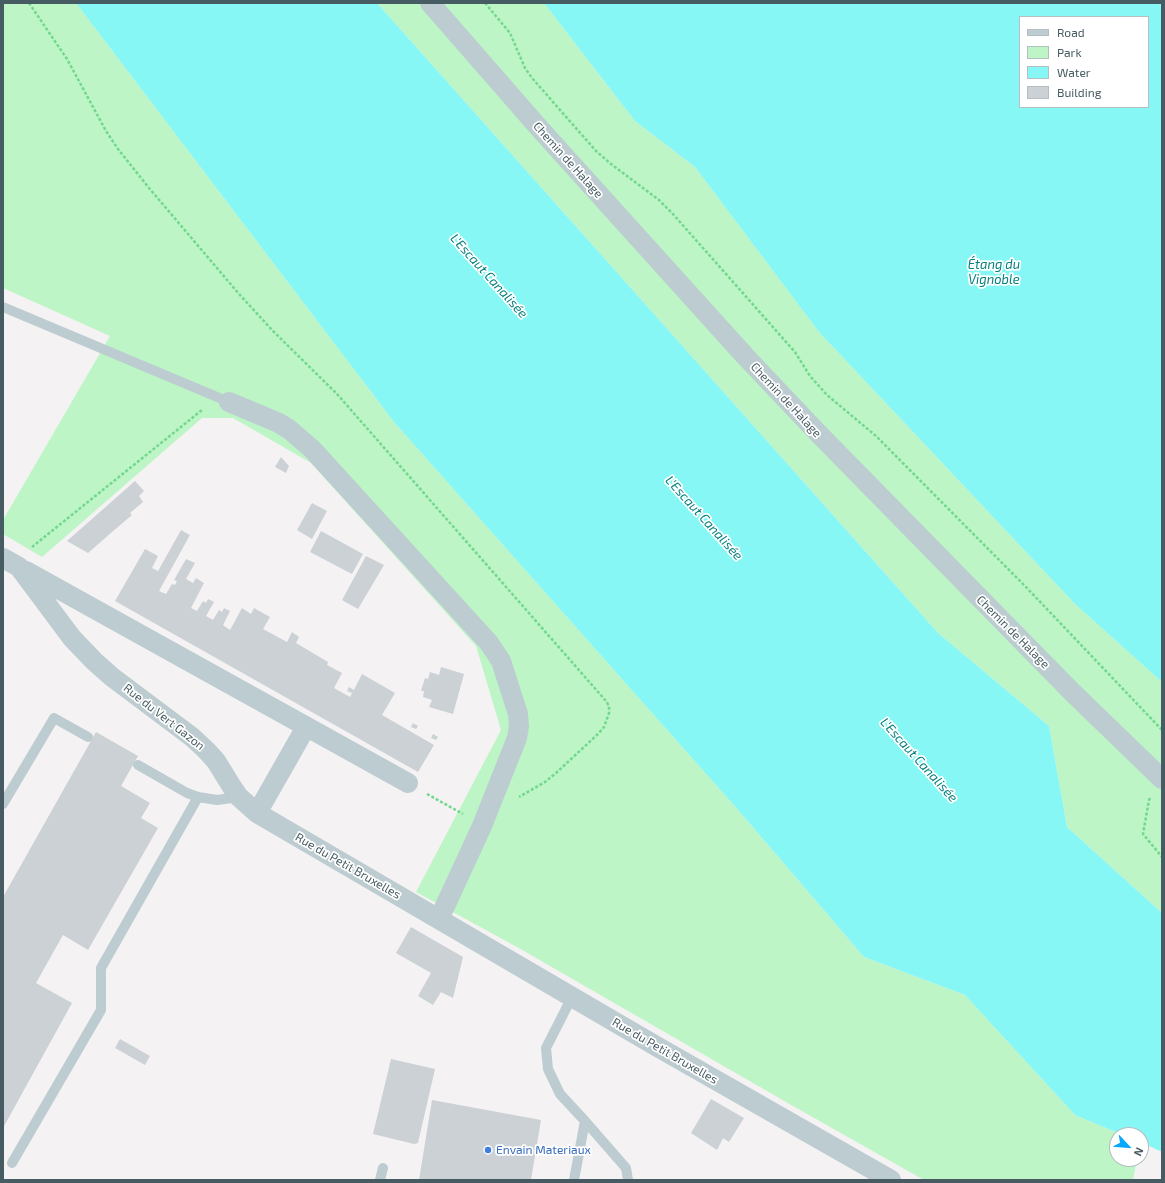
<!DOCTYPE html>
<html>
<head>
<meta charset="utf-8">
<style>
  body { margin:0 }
  #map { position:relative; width:1165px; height:1183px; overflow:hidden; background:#f5f2f3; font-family:"Exo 2",sans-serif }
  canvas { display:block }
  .frame { position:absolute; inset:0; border:4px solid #475c62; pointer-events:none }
  .legend { position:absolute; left:1019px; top:16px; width:130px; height:92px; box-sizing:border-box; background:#fff; border:1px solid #b5bec0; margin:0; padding:5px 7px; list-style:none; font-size:12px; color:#475c62 }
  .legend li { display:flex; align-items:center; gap:8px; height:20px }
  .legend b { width:20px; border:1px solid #b5bec0 }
  .north { position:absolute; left:1109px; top:1127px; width:40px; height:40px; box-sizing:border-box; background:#fff; border:1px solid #b5bec0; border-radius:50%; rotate:116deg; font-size:11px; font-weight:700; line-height:16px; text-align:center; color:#475c62 }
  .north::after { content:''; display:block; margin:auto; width:14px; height:18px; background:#05a8fc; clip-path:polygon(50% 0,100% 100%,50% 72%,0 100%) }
</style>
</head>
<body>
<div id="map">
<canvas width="1165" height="1183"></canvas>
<div class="frame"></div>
<ul class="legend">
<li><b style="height:5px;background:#bcccd0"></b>Road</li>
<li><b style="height:11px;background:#bdf5c6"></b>Park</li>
<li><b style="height:11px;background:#86f7f5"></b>Water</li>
<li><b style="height:11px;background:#cbd1d5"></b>Building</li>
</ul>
<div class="north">N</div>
</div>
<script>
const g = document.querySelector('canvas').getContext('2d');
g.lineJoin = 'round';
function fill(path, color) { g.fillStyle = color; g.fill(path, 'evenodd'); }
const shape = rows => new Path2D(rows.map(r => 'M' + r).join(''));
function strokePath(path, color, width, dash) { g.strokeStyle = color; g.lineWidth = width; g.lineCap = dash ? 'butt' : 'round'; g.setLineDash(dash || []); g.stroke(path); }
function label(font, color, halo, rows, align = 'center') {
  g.font = font + ' "Exo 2",sans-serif'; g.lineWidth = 3.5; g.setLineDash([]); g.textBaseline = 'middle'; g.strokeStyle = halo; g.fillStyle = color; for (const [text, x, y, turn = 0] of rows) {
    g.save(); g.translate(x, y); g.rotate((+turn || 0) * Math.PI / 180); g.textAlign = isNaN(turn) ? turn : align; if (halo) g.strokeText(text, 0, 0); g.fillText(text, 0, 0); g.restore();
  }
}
fill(shape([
  [3,3,76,3,394,422,739,811,864,957,965,995,1075,1115,1123,1135,1117,1135,1117,1159,1137,1159,1133,1180,924,1180,793,1106,517,947,416,892,501,730,476,646,311,463,233,418,202,418,42,557,3,534,3,520,110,336,3,288],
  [377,3,544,3,635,121,695,167,819,332,1075,604,1162,682,1162,913,1067,827,1049,726,938,633]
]), '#bdf5c6');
fill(shape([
  [76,3,377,3,938,633,1049,726,1067,827,1162,913,1162,1152,1141,1142,1141,1135,1123,1135,1075,1115,965,995,864,957,739,811,394,422],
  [544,3,1162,3,1162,682,1075,604,819,332,695,167,635,121],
  [1020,17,1148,17,1148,107,1020,107]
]), '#86f7f5');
fill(shape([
  [281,457,289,466,286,473,275,467],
  [135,481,144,491,139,496,143,502,130,513,132,515,112,532,88,553,67,541],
  [312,503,327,511,312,539,297,530],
  [181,530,190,535,159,591,166,594,172,584,175,585,177,581,174,580,186,559,195,563,186,579,193,583,196,578,204,583,191,608,197,611,203,601,206,603,208,599,214,602,206,616,213,620,219,610,222,612,224,608,230,611,223,625,230,630,242,608,251,614,254,608,270,617,263,629,287,642,292,632,299,637,296,643,328,662,327,665,342,673,334,688,350,697,352,693,347,691,349,687,354,690,362,674,395,693,382,715,434,745,418,772,115,601,145,549,158,556,152,568,158,571],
  [321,531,363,554,352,574,310,552],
  [366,556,384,565,358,609,342,600],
  [441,667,464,674,453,714,429,707,432,700,423,697,424,691,421,691,425,678,428,679,430,672,439,675],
  [413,723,418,726,416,729,411,727],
  [96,732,138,756,121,786,150,803,141,818,158,828,88,950,63,935,36,983,72,1003,3,1128,3,897],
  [433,734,438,737,436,740,431,738],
  [411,927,463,957,453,998,441,992,433,1005,418,996,431,973,396,953],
  [120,1039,150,1056,145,1065,115,1048],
  [391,1059,435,1069,418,1143,414,1144,373,1134],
  [711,1099,744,1118,729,1142,723,1138,717,1150,691,1133],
  [432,1100,541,1120,531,1180,419,1180]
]), '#cbd1d5');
strokePath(shape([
  [29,3,67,59,106,131,118,149,149,188,239,294,273,331,337,394,606,701,609,706,609,713,604,727,598,734,556,773,545,782,519,797],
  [485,3,510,33,525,68,532,78,596,151,611,164,659,200,672,213,795,352,810,376,827,395,876,436,1025,586,1162,730],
  [32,547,202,410],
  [427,794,463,814],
  [1150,798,1149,800,1143,834,1162,857]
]), '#71d88e', 2.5, [3, 2]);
strokePath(shape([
  [3,307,229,402],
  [138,765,187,793,198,797,217,800,239,797],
  [3,804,54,718,88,737],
  [572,997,546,1048,548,1069,560,1094,585,1121,574,1180],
  [585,1121,626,1168,628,1180],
  [12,1163,101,1010,101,968,198,797],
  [380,1180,383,1168]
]), '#bcccd0', 10);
strokePath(shape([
  [430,3,540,129,745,356,816,431,1072,692,1162,779],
  [229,402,279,423,290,430,312,449,489,643,501,661,518,714,519,726,517,738,482,826,439,919],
  [3,558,19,567,72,638,94,661,112,677,192,737,206,750,216,761,232,787,239,797,257,813,656,1046,891,1180],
  [26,571,408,783],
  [257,813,306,727]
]), '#bcccd0', 20);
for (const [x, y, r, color] of [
  [488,1150,4,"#3f7fe0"]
]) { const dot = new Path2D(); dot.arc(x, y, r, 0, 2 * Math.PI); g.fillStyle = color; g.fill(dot); strokePath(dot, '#fff', 1.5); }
label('12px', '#475c62', '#fff', [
  ["Chemin de Halage",568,160,48],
  ["Chemin de Halage",786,400,47],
  ["Chemin de Halage",1013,632,45],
  ["Rue du Vert Gazon",164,717,38],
  ["Rue du Petit Bruxelles",348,866,30],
  ["Rue du Petit Bruxelles",665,1051,30]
]);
label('12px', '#366cbe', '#fff', [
  ["Envain Materiaux",496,1150]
], 'left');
label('italic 13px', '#06817f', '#fff', [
  ["Étang du",994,265],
  ["Vignoble",994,280],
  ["L'Escaut Canalisée",489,276,48],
  ["L'Escaut Canalisée",704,518,48],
  ["L'Escaut Canalisée",919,760,48]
]);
</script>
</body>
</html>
